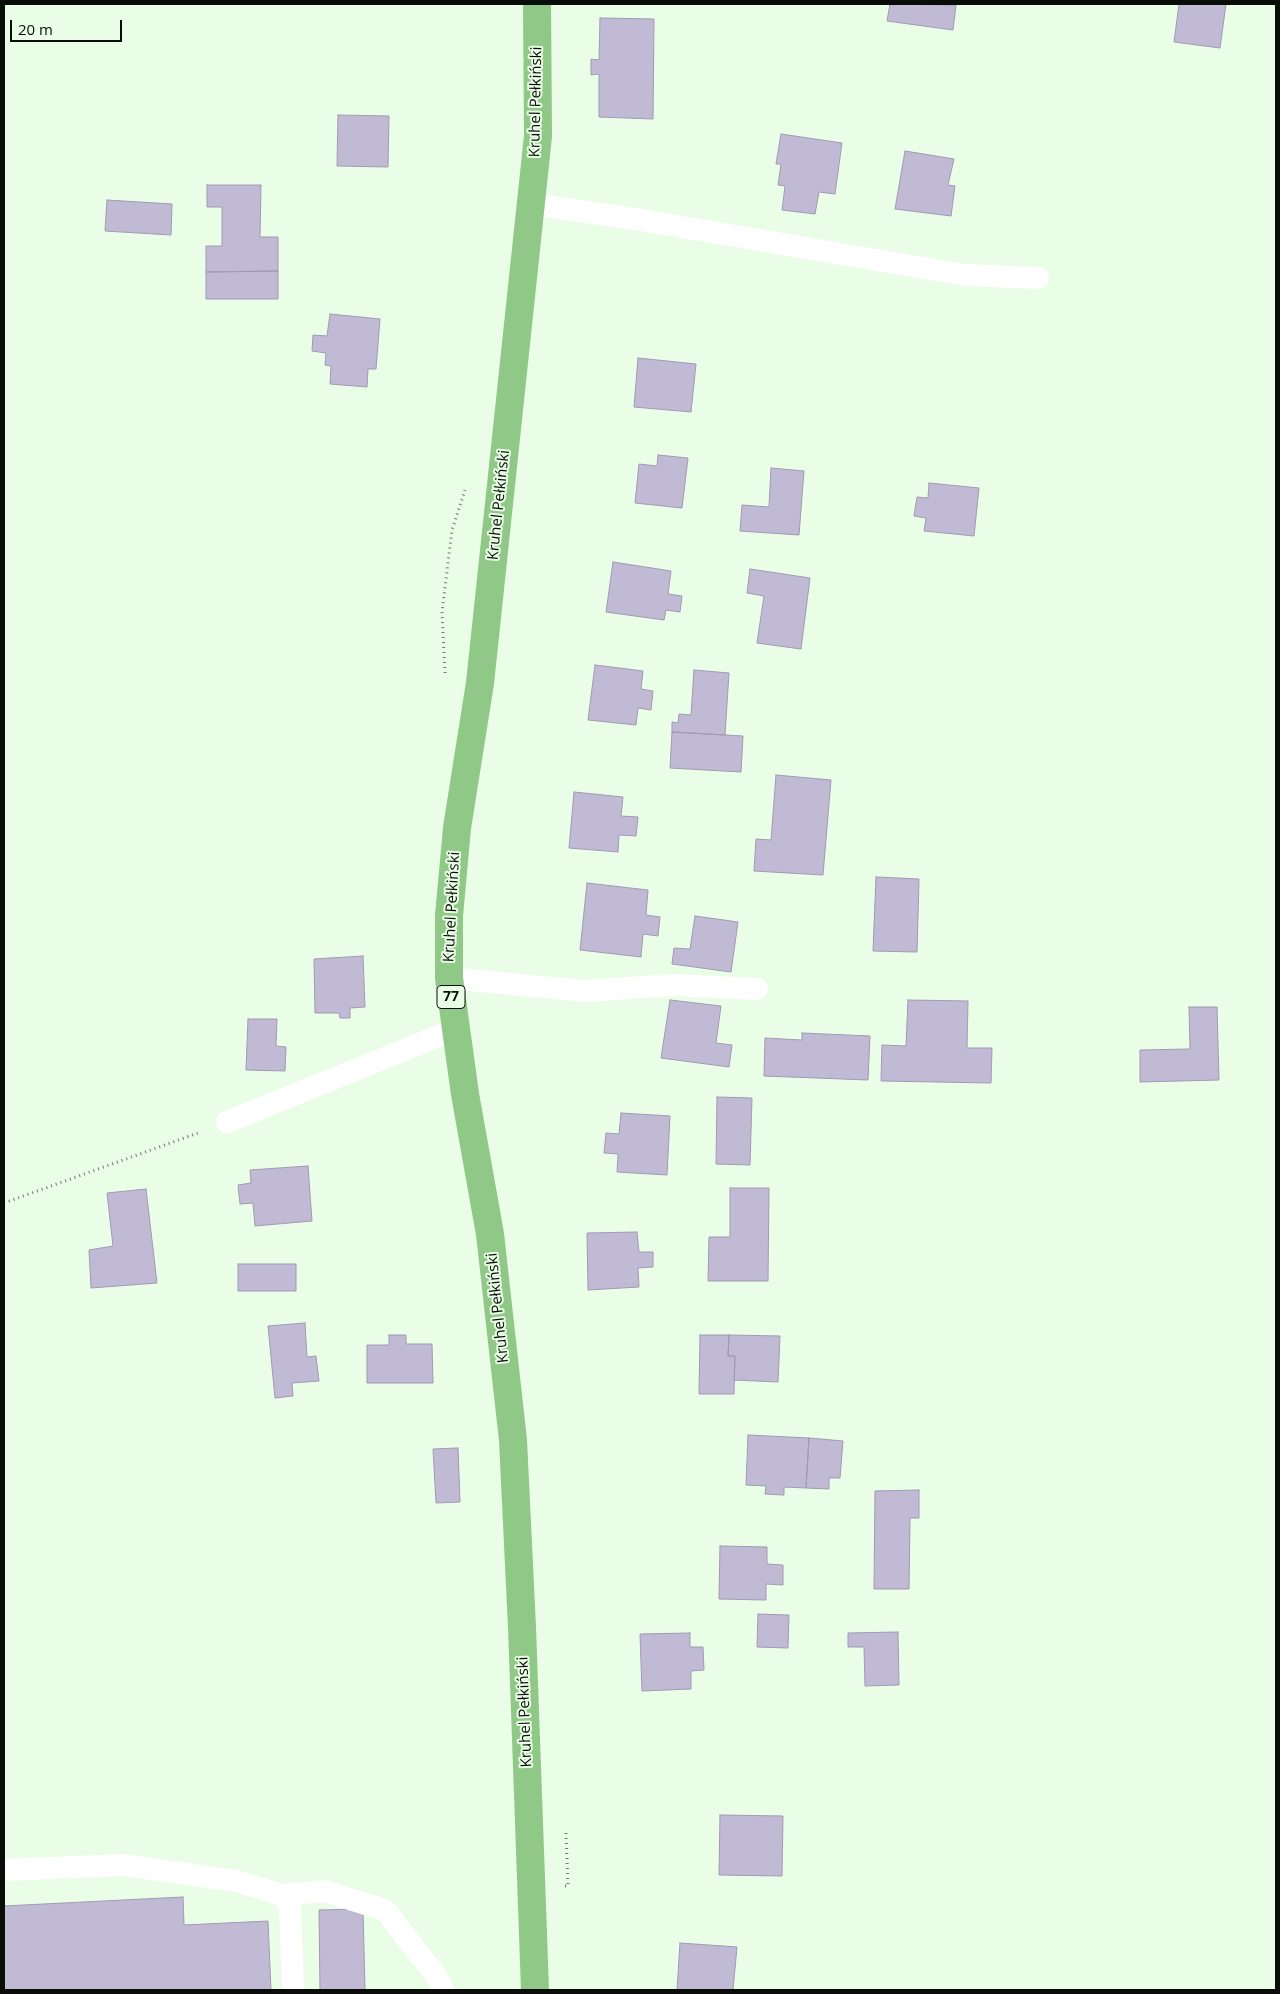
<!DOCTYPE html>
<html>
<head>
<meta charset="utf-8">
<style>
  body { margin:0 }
  #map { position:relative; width:1280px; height:1994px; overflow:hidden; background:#eafde6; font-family:"Open Sans",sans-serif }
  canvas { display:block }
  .frame { position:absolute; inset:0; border:5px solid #080e07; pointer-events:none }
  .scale { position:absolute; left:10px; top:20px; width:112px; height:22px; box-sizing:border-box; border:2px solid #080e07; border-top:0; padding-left:6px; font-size:15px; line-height:18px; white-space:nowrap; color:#080e07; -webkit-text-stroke:4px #eafde6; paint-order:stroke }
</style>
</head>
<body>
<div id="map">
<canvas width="1280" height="1994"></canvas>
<div class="frame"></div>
<div class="scale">20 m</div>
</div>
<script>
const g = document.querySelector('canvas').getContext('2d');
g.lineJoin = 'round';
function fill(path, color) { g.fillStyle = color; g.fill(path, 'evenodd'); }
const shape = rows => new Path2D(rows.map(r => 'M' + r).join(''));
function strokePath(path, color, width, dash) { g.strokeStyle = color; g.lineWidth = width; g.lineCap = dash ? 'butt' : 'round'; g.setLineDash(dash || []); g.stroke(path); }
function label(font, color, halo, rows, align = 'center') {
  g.font = font + ' "Open Sans",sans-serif'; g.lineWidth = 4; g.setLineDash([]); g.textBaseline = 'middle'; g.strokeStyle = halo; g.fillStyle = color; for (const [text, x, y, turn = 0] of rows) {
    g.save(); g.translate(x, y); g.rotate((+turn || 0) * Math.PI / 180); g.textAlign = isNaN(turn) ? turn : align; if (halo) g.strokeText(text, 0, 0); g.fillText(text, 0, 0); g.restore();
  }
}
const building = shape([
  [890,4,956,5,953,30,887,21,890,4],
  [1179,4,1226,4,1220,48,1174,42,1179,4],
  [600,18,654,19,653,119,599,117,599,74,591,75,591,59,599,60,600,18],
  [338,115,389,116,388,167,337,166,338,115],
  [781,134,842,143,835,194,819,192,815,214,782,210,785,186,778,185,781,164,776,164,781,134],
  [905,151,954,159,948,185,955,186,951,216,895,209,905,151],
  [207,185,261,185,260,237,278,237,278,271,206,272,206,246,222,246,222,207,207,207,207,185],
  [107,200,172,204,171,235,105,231,107,200],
  [278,271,278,299,206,299,206,272,278,271],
  [330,314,380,319,376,369,368,369,367,387,330,384,331,366,325,365,326,353,312,351,313,335,327,336,330,314],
  [638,358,696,364,691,412,634,407,638,358],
  [658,455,688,458,682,508,635,503,639,464,657,466,658,455],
  [771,468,804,471,799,535,740,531,742,505,769,507,771,468],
  [929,483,979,488,974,536,924,531,926,518,914,516,917,497,928,498,929,483],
  [613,562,671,571,668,594,682,596,680,612,666,610,664,620,606,612,613,562],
  [750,569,810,578,801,649,757,643,764,596,747,593,750,569],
  [595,665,643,671,641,689,653,691,651,710,638,708,636,725,588,720,595,665],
  [694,670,729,673,725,735,672,732,672,722,678,723,679,714,691,715,694,670],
  [672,732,743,736,741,772,670,768,672,732],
  [776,775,831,780,823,875,754,871,756,839,771,840,776,775],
  [574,792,623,797,621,816,638,817,636,836,619,835,618,852,569,848,574,792],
  [876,877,919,879,917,952,873,951,876,877],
  [587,883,648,890,646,915,660,917,658,936,643,934,641,957,580,950,587,883],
  [695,916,738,922,731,972,672,964,674,948,690,949,695,916],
  [363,956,365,1007,350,1008,350,1018,340,1018,339,1013,315,1013,314,959,363,956],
  [670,1000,721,1006,716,1043,732,1045,729,1067,661,1058,670,1000],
  [908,1000,968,1001,967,1048,992,1048,991,1083,881,1081,882,1045,906,1046,908,1000],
  [1189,1007,1217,1007,1219,1080,1140,1082,1140,1050,1190,1049,1189,1007],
  [248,1019,277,1019,276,1046,286,1047,285,1071,246,1070,248,1019],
  [802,1033,870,1036,868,1080,764,1076,765,1038,802,1040,802,1033],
  [717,1097,752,1098,750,1165,716,1164,717,1097],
  [621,1113,670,1116,667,1175,617,1172,618,1154,604,1153,606,1133,619,1134,621,1113],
  [308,1166,312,1221,255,1226,253,1203,240,1204,238,1185,251,1183,250,1170,308,1166],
  [730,1188,769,1188,768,1281,708,1281,709,1237,730,1237,730,1188],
  [146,1189,157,1283,91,1288,89,1250,113,1246,107,1193,146,1189],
  [637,1232,639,1252,653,1252,653,1267,638,1268,639,1287,588,1290,587,1233,637,1232],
  [238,1264,296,1264,296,1291,238,1291,238,1264],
  [305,1323,307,1357,316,1356,319,1381,292,1383,293,1396,275,1398,268,1326,305,1323],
  [389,1335,406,1335,406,1344,432,1344,433,1383,367,1383,367,1345,389,1345,389,1335],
  [700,1335,729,1335,728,1356,735,1356,734,1394,699,1394,700,1335],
  [729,1335,780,1336,778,1382,734,1380,735,1356,728,1356,729,1335],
  [748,1435,809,1438,806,1488,784,1487,784,1495,765,1494,766,1486,746,1485,748,1435],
  [809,1438,843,1441,840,1478,829,1478,829,1489,806,1488,809,1438],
  [458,1448,460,1502,436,1503,433,1449,458,1448],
  [919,1490,919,1518,910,1518,909,1589,874,1589,875,1491,919,1490],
  [720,1546,767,1547,767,1564,783,1565,783,1585,766,1584,766,1600,719,1599,720,1546],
  [758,1614,789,1615,788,1648,757,1647,758,1614],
  [898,1632,899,1685,865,1686,864,1647,848,1647,848,1633,898,1632],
  [690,1633,690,1647,703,1647,704,1670,691,1671,691,1689,642,1691,640,1634,690,1633],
  [720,1815,783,1816,782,1876,719,1875,720,1815],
  [183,1897,184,1925,268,1921,271,1990,4,1990,4,1906,183,1897],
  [363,1909,365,1990,320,1990,319,1910,363,1909],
  [680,1943,737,1947,733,1990,677,1990,680,1943]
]);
fill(building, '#c0bad4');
strokePath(building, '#a09ab4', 1);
strokePath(shape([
  [445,673,442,612,452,530,465,490],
  [4,1203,198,1133],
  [565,1886,568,1886,566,1833]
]), '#707c6e', 3, [1, 4]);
strokePath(shape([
  [531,204,635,219,965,275,1038,278],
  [449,978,584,991,672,985,757,989],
  [227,1122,456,1029],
  [4,1870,123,1865,236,1881,283,1895,290,1907,293,1990],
  [283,1895,324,1891,385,1910,437,1977,443,1990]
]), '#fff', 22);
strokePath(shape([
  [535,1990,522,1627,513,1440,490,1234,465,1094,449,978,449,916,457,828,480,683,538,136,537,4]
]), '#90c887', 28);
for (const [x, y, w] of [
  [451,997,28]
]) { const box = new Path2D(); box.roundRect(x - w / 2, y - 11.5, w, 23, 4); g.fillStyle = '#eafde6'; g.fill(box); strokePath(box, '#080e07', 1); }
label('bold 14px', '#080e07', null, [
  ["77",451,997]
]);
label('15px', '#080e07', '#eafde6', [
  ["Kruhel Pełkiński",536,102,-89],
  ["Kruhel Pełkiński",499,505,-84],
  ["Kruhel Pełkiński",452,907,-87],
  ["Kruhel Pełkiński",498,1308,-96],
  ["Kruhel Pełkiński",525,1712,-92]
]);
</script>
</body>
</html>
